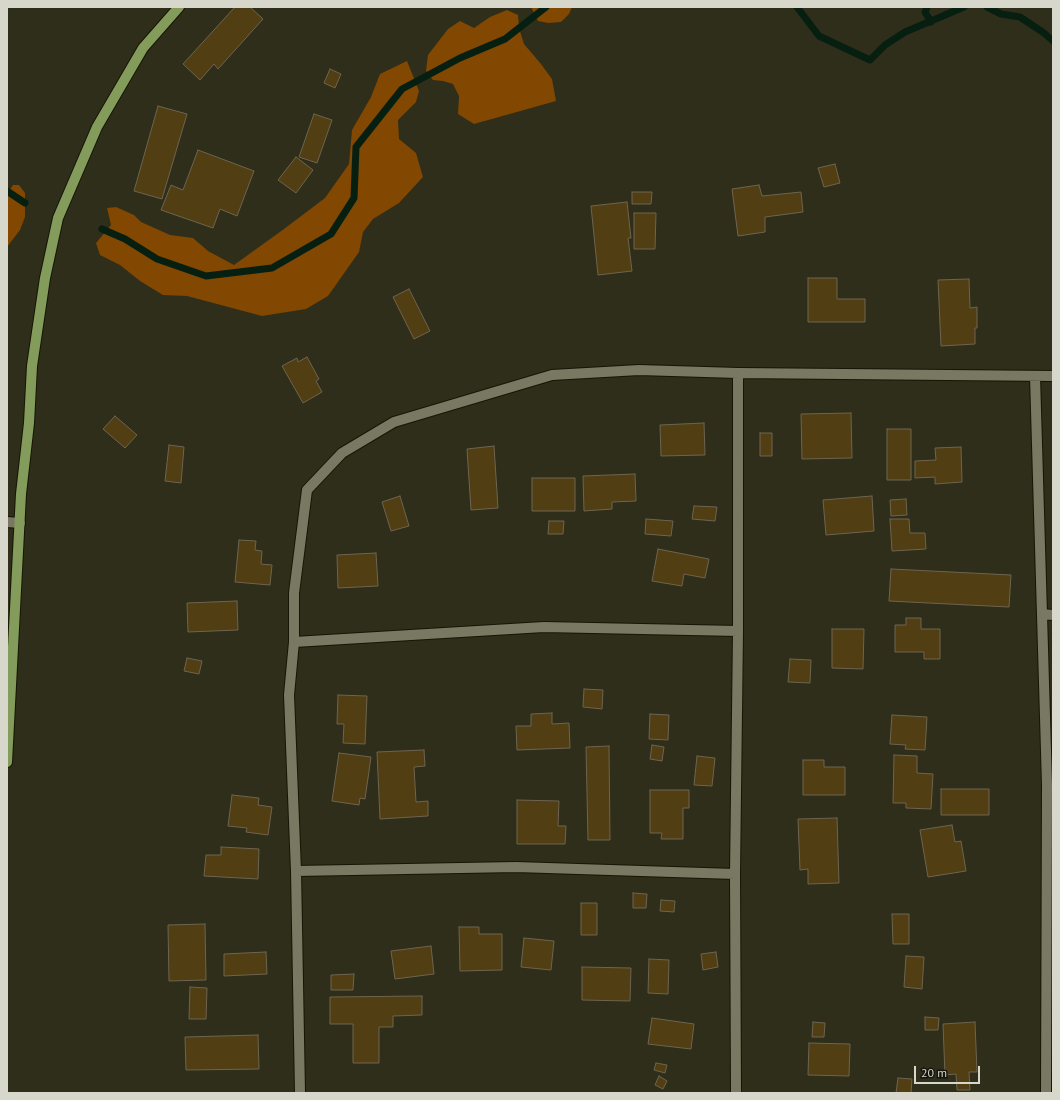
<!DOCTYPE html>
<html>
<head>
<meta charset="utf-8">
<style>
  body { margin:0 }
  #map { position:relative; width:1060px; height:1100px; overflow:hidden; background:#2e2e1b; font-family:"PT Sans",sans-serif }
  canvas { display:block }
  .frame { position:absolute; inset:0; border:8px solid #d7d7cb; pointer-events:none }
  .scale { position:absolute; left:914px; top:1066px; width:66px; height:18px; box-sizing:border-box; border:2px solid #d7d7cb; border-top:0; padding-left:5px; font-size:12px; line-height:14px; white-space:nowrap; color:#d7d7cb; -webkit-text-stroke:3px #16150d; paint-order:stroke }
</style>
</head>
<body>
<div id="map">
<canvas width="1060" height="1100"></canvas>
<div class="frame"></div>
<div class="scale">20 m</div>
</div>
<script>
const g = document.querySelector('canvas').getContext('2d');
g.lineJoin = 'round';
function fill(path, color) { g.fillStyle = color; g.fill(path, 'evenodd'); }
const shape = rows => new Path2D(rows.map(r => 'M' + r).join(''));
function strokePath(path, color, width, dash) { g.strokeStyle = color; g.lineWidth = width; g.lineCap = dash ? 'butt' : 'round'; g.setLineDash(dash || []); g.stroke(path); }
fill(shape([
  [531,7,572,7,569,14,561,22,548,23,538,21],
  [507,10,518,15,519,28,524,44,541,64,552,79,556,101,474,124,458,114,459,96,453,84,443,81,433,80,426,71,428,55,448,29,460,21,474,28,490,17],
  [407,61,419,91,416,102,398,120,399,139,416,153,423,177,399,203,373,219,363,232,359,252,328,296,306,309,262,316,187,296,163,295,140,281,120,265,100,255,96,243,111,225,107,208,116,207,134,215,141,222,170,235,193,238,208,251,234,265,284,229,325,198,349,164,352,130,371,97,380,74],
  [13,185,19,185,25,193,25,217,20,230,7,247,7,194]
]), '#824700');
strokePath(shape([
  [797,7,819,36,870,60,885,45,905,32,964,7],
  [927,7,925,12,931,22],
  [987,7,1001,14,1020,17,1044,33,1053,41],
  [7,191,25,203],
  [102,229,125,239,157,259,206,276,272,268,331,234,354,198,356,147,402,89,460,58,505,39,546,7]
]), '#071f10', 7);
const building = shape([
  [235,7,250,7,263,19,218,69,214,64,200,80,183,64,235,7],
  [330,69,341,74,335,88,324,83,330,69],
  [158,106,187,114,162,199,134,191,158,106],
  [314,114,332,120,317,163,299,157,314,114],
  [198,150,254,171,237,216,220,209,213,228,161,210,171,185,183,190,198,150],
  [296,157,313,170,296,193,278,180,296,157],
  [835,164,840,183,824,187,818,168,835,164],
  [759,185,762,196,801,192,803,212,765,217,765,232,738,236,732,189,759,185],
  [632,192,652,192,651,204,632,204,632,192],
  [627,202,631,238,628,238,632,271,598,275,591,206,627,202],
  [634,213,656,213,655,249,634,249,634,213],
  [808,278,837,278,837,299,865,299,865,322,808,322,808,278],
  [969,279,970,308,977,307,977,328,975,328,975,344,941,346,938,280,969,279],
  [409,289,430,331,414,339,393,297,409,289],
  [307,357,319,379,316,381,322,392,303,403,282,366,297,358,298,362,307,357],
  [851,413,852,458,802,459,801,414,851,413],
  [115,416,137,435,125,448,103,429,115,416],
  [704,423,705,455,661,456,660,425,704,423],
  [887,429,911,429,911,480,887,480,887,429],
  [760,433,772,433,772,456,760,456,760,433],
  [169,445,184,447,181,483,165,481,169,445],
  [494,446,498,508,471,510,467,449,494,446],
  [961,447,962,482,935,484,935,477,915,478,915,461,936,460,935,448,961,447],
  [635,474,636,501,612,502,612,509,584,511,583,476,635,474],
  [532,478,575,478,575,511,532,511,532,478],
  [400,496,409,526,391,531,382,502,400,496],
  [872,496,874,531,826,535,823,500,872,496],
  [906,499,907,515,891,516,890,500,906,499],
  [694,506,717,507,715,521,692,519,694,506],
  [646,519,673,521,671,536,645,534,646,519],
  [890,519,909,519,910,533,925,533,926,549,892,551,890,519],
  [549,521,564,521,563,534,548,534,549,521],
  [239,540,256,541,255,550,262,551,261,564,272,565,270,585,235,582,239,540],
  [658,549,709,559,705,578,684,574,682,586,652,581,658,549],
  [376,553,378,586,338,588,337,555,376,553],
  [891,569,1011,575,1009,607,889,601,891,569],
  [237,601,238,630,188,632,187,603,237,601],
  [906,618,921,618,921,629,940,629,940,659,924,659,924,652,895,652,895,625,906,625,906,618],
  [832,629,864,629,863,669,832,668,832,629],
  [187,658,202,661,199,674,184,671,187,658],
  [790,659,811,660,810,683,788,682,790,659],
  [584,689,603,690,602,709,583,707,584,689],
  [338,695,367,696,365,744,343,743,344,724,337,724,338,695],
  [552,713,552,724,569,723,570,748,517,750,516,726,531,726,531,714,552,713],
  [650,714,669,715,668,740,649,739,650,714],
  [892,715,927,717,925,750,905,749,906,745,890,744,892,715],
  [652,745,664,747,662,761,650,759,652,745],
  [609,746,610,840,588,840,586,747,609,746],
  [424,750,425,766,414,767,416,802,428,801,428,816,380,819,377,752,424,750],
  [339,753,371,757,365,799,360,798,359,805,332,801,339,753],
  [894,755,917,756,917,773,933,774,931,809,906,808,906,803,893,803,894,755],
  [697,756,715,758,712,786,694,785,697,756],
  [803,760,824,760,824,767,845,767,845,795,803,795,803,760],
  [941,789,989,789,989,815,941,815,941,789],
  [650,790,689,790,689,808,683,808,683,839,661,839,662,833,650,833,650,790],
  [232,795,259,798,258,805,272,807,268,835,246,832,247,828,228,826,232,795],
  [517,800,559,801,558,826,566,826,565,844,517,844,517,800],
  [837,818,839,883,808,884,808,869,800,870,798,819,837,818],
  [952,825,955,842,961,841,966,871,928,877,920,830,952,825],
  [221,847,259,849,258,879,204,876,206,855,221,855,221,847],
  [633,893,647,894,646,908,633,908,633,893],
  [661,900,675,901,674,912,660,911,661,900],
  [581,903,597,903,597,935,581,935,581,903],
  [892,914,909,914,909,944,893,944,892,914],
  [205,924,206,980,169,981,168,925,205,924],
  [459,927,479,927,479,934,502,934,502,970,460,971,459,927],
  [524,938,554,941,551,970,521,967,524,938],
  [431,946,434,974,395,979,391,951,431,946],
  [266,952,267,974,224,976,224,954,266,952],
  [716,952,718,967,703,970,701,954,716,952],
  [906,956,924,957,922,989,904,987,906,956],
  [649,959,669,960,668,994,648,993,649,959],
  [582,967,631,968,630,1001,582,1000,582,967],
  [354,974,353,990,331,990,331,975,354,974],
  [190,987,207,988,206,1019,189,1019,190,987],
  [422,996,422,1015,393,1016,393,1027,379,1027,379,1063,353,1063,353,1024,330,1024,330,997,422,996],
  [925,1017,939,1018,938,1030,925,1030,925,1017],
  [652,1018,694,1024,691,1049,648,1044,652,1018],
  [813,1022,825,1023,824,1037,812,1037,813,1022],
  [975,1022,977,1072,969,1072,970,1090,957,1090,956,1074,945,1075,943,1024,975,1022],
  [258,1035,259,1069,186,1070,185,1037,258,1035],
  [809,1043,850,1044,849,1076,808,1075,809,1043],
  [656,1063,667,1065,665,1073,654,1070,656,1063],
  [659,1076,667,1081,663,1089,655,1085,659,1076],
  [898,1078,912,1079,911,1093,896,1093,898,1078]
]);
fill(building, '#513e12');
strokePath(building, '#6e6451', 1);
const minor = shape([
  [1035,376,1047,785,1046,1093],
  [7,522,20,523],
  [1042,614,1053,615],
  [294,642,544,627,738,631],
  [296,871,516,867,735,874],
  [300,1093,296,871,289,695,294,642,294,593,307,490,342,453,394,422,552,375,639,370,738,373,1053,376],
  [736,1093,735,874,738,631,738,373]
]);
const major = shape([
  [7,762,21,494,29,423,32,366,45,278,58,218,97,127,143,48,179,7]
]);
strokePath(minor, '#171604', 12);
strokePath(major, '#171604', 12);
strokePath(minor, '#797863', 10);
strokePath(major, '#839c5c', 10);
</script>
</body>
</html>
